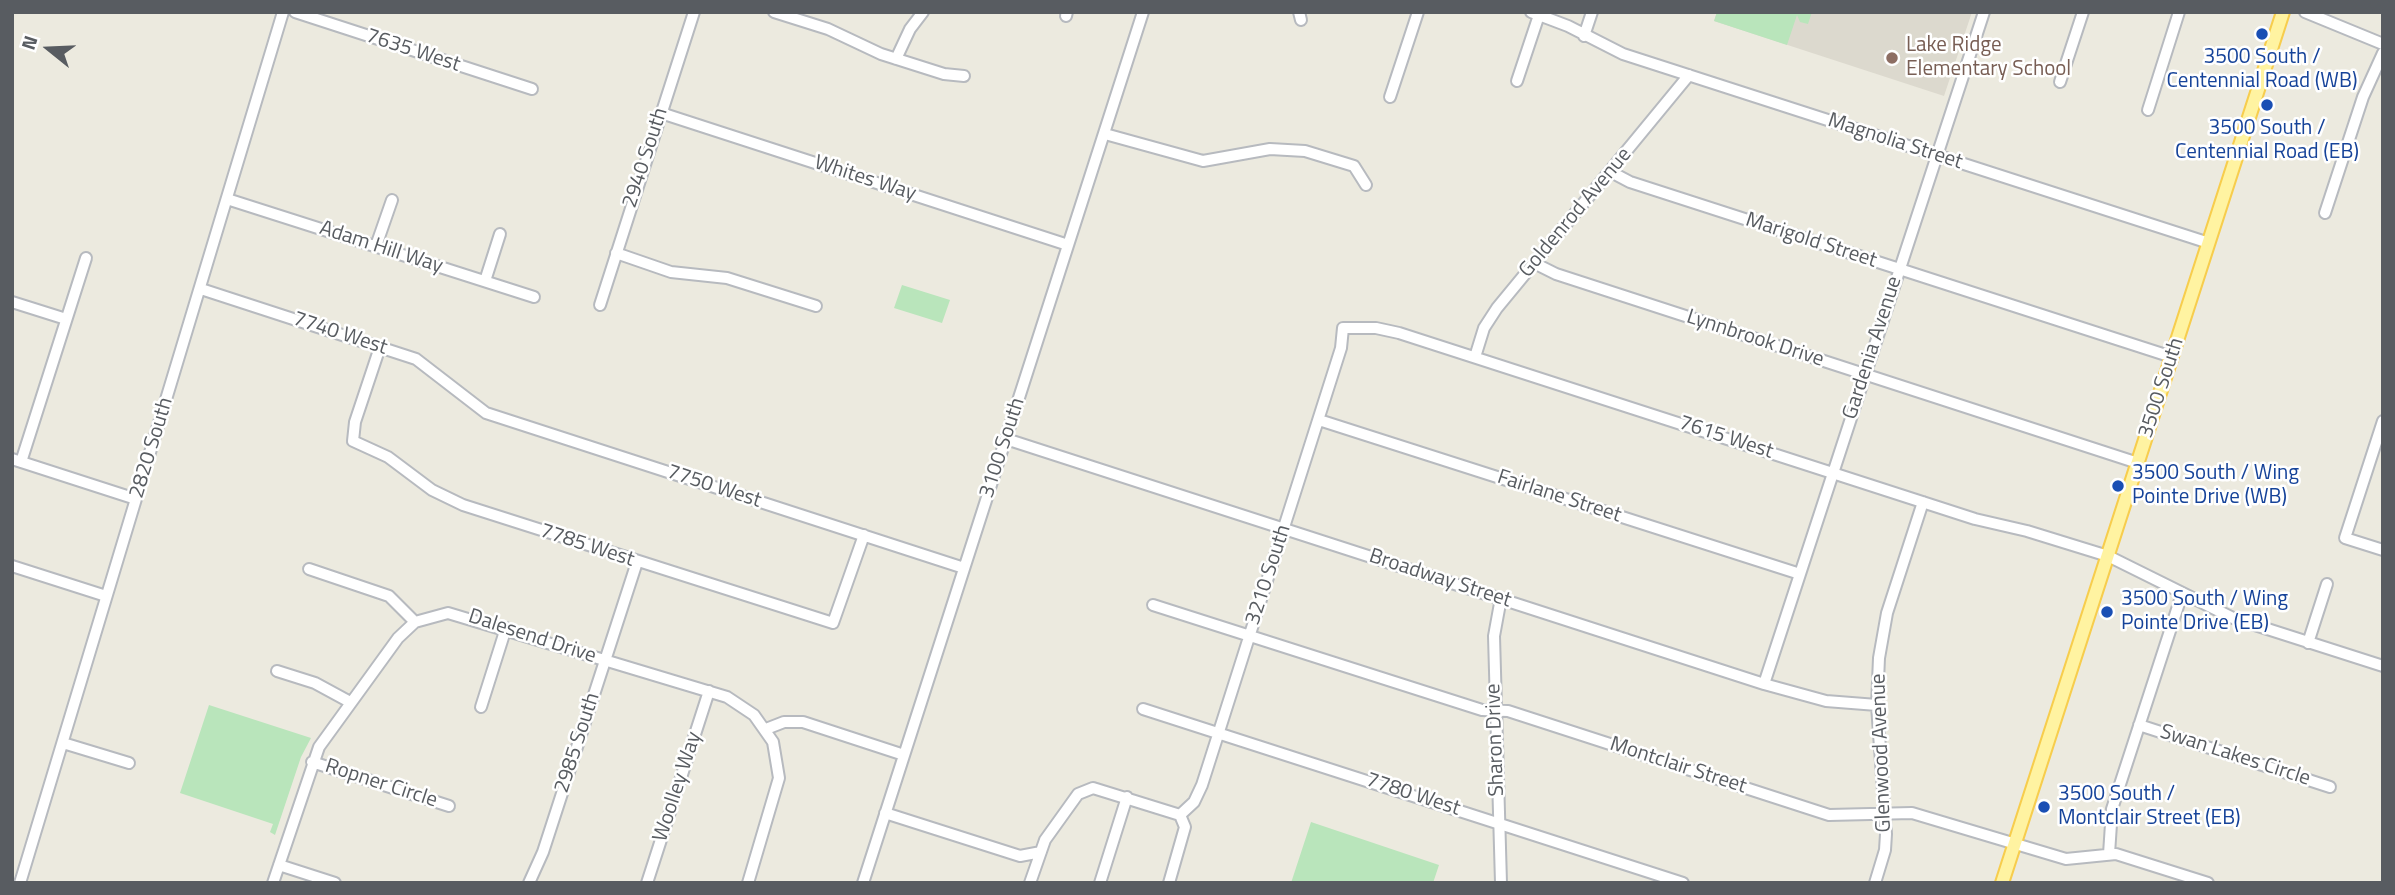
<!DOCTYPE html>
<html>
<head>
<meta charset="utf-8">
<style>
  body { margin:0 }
  #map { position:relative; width:2395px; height:895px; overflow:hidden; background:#eceadf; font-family:"Titillium Web",sans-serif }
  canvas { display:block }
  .frame { position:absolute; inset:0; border:14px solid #585c61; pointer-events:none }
  .north { position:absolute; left:14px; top:14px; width:70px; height:70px; -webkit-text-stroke:5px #fff; paint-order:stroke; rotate:288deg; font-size:19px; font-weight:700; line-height:28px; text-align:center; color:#585c61 }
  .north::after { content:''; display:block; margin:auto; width:24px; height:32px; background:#585c61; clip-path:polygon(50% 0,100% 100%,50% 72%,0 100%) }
</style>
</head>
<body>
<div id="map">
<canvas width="2395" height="895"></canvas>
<div class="frame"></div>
<div class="north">N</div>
</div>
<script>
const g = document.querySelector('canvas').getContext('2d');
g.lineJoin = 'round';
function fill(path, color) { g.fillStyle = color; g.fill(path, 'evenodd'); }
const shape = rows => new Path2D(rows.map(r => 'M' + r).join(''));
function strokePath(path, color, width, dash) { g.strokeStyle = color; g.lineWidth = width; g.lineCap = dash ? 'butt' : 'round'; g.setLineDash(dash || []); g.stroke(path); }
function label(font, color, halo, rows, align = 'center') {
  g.font = font + ' "Titillium Web",sans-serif'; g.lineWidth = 5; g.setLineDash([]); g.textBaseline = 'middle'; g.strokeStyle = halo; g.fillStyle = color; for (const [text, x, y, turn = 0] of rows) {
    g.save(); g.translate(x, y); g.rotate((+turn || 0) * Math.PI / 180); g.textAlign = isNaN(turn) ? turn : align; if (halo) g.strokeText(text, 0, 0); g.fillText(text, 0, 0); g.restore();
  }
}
fill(shape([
  [1717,12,1972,12,1944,96,1714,21]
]), '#dcd9ce');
fill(shape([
  [1717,12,1812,12,1808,24,1800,22,1797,15,1787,45,1714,21],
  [902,285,950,300,942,323,894,308],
  [209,705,311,738,301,757,275,835,270,832,273,824,180,793],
  [1311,822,1439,865,1433,883,1291,883]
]), '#b9e5bb');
const minor = shape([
  [295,12,532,89],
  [774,12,828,29,881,54,944,74,964,76],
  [1299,12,1301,20],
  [1531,12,1568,26,1623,54,2209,243],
  [2305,12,2383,44],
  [1066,16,1067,12],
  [1584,36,1592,12],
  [896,59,910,29,923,12],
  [1517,81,1539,15],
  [2060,82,2083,12],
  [1390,97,1418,12],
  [2148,110,2179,12],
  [661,113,1068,245],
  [1105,134,1203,161,1270,149,1305,151,1354,166,1366,185],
  [1611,172,1630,182,2172,357],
  [227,199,534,297],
  [2325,213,2363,97,2383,53],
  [376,246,392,200],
  [616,253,671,272,727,278,816,306],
  [1534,263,1556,274,2138,463],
  [485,281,500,234],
  [201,289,416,359,486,413,964,568],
  [12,302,66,319],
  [600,305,694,12],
  [380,347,355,422,353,441,388,457,432,490,463,505,833,623,864,535],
  [1475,357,1484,328,1497,308,1689,75],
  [1319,420,1800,574],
  [2383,421,2345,538,2383,550],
  [1006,439,1764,684,1826,701,1877,705],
  [12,459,136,499],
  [21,462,86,258],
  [12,566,106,596],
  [309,569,389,596,415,622],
  [1153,605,1482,710,1508,711,1829,815,1912,813,2066,859,2116,854,2208,883],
  [2308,643,2327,584],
  [277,671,315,683,350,702],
  [1764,684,1984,12],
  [481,707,506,628],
  [1143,709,1683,883],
  [2139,725,2330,787],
  [766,729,784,722,803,722,904,755],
  [63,743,129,763],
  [312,762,449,806],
  [885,813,1020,856,1041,852],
  [1180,815,1194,802,1202,785,1341,348,1343,328,1376,328,1399,333,1975,519,2027,531,2108,556,2233,618,2383,666],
  [2109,854,2112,809,2182,594],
  [279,865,335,883],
  [20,883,283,12],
  [273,883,319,747,398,638,415,622,448,613,727,697,754,715,773,742,779,778,748,883],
  [529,883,543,852,637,562],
  [647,883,709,691],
  [863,883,1143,12],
  [1030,883,1045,840,1078,794,1093,788,1180,815,1185,827,1169,883],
  [1100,883,1127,797],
  [1501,883,1494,636,1501,598],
  [1875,883,1885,850,1886,834,1877,705,1879,658,1887,613,1923,502]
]);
const major = shape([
  [2002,883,2283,12]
]);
strokePath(minor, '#b7babf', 14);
strokePath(major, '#f7cd4d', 16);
strokePath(minor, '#fff', 10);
strokePath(major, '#fff3a1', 12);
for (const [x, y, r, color] of [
  [2262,34,7,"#1a4fb4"],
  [1892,58,7,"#8d6e63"],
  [2267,105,7,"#1a4fb4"],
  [2118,486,7,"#1a4fb4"],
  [2107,612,7,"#1a4fb4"],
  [2044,807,7,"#1a4fb4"]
]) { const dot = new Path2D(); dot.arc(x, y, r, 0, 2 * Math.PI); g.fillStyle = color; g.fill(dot); strokePath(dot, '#fff', 2.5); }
label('21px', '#785e54', '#fff', [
  ["Lake Ridge",1906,46],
  ["Elementary School",1906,70]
], 'left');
label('21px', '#585c61', '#fff', [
  ["7635 West",413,51,18],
  ["Magnolia Street",1895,142,18],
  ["2940 South",646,158,-72],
  ["Whites Way",865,179,18],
  ["Goldenrod Avenue",1576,213,-50],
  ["Marigold Street",1811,241,18],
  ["Adam Hill Way",381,248,18],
  ["7740 West",340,334,18],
  ["Lynnbrook Drive",1755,339,18],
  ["Gardenia Avenue",1873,348,-72],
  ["3500 South",2162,388,-72],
  ["7615 West",1726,438,18],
  ["2820 South",152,448,-73],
  ["3100 South",1003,448,-72],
  ["7750 West",714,487,18],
  ["Fairlane Street",1559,497,18],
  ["7785 West",587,546,18],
  ["3210 South",1269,575,-72],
  ["Broadway Street",1440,579,18],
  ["Dalesend Drive",532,637,18],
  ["Sharon Drive",1496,740,-92],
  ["2985 South",578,743,-72],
  ["Glenwood Avenue",1882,753,-92],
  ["Swan Lakes Circle",2235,756,18],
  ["Montclair Street",1678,766,18],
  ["Ropner Circle",381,784,18],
  ["Woolley Way",678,787,-72],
  ["7780 West",1413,795,18]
]);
label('21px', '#164399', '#fff', [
  ["3500 South /",2262,58,"center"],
  ["Centennial Road (WB)",2262,82,"center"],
  ["3500 South /",2267,129,"center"],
  ["Centennial Road (EB)",2267,153,"center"],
  ["3500 South / Wing",2132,474],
  ["Pointe Drive (WB)",2132,498],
  ["3500 South / Wing",2121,600],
  ["Pointe Drive (EB)",2121,624],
  ["3500 South /",2058,795],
  ["Montclair Street (EB)",2058,819]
], 'left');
</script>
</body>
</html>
